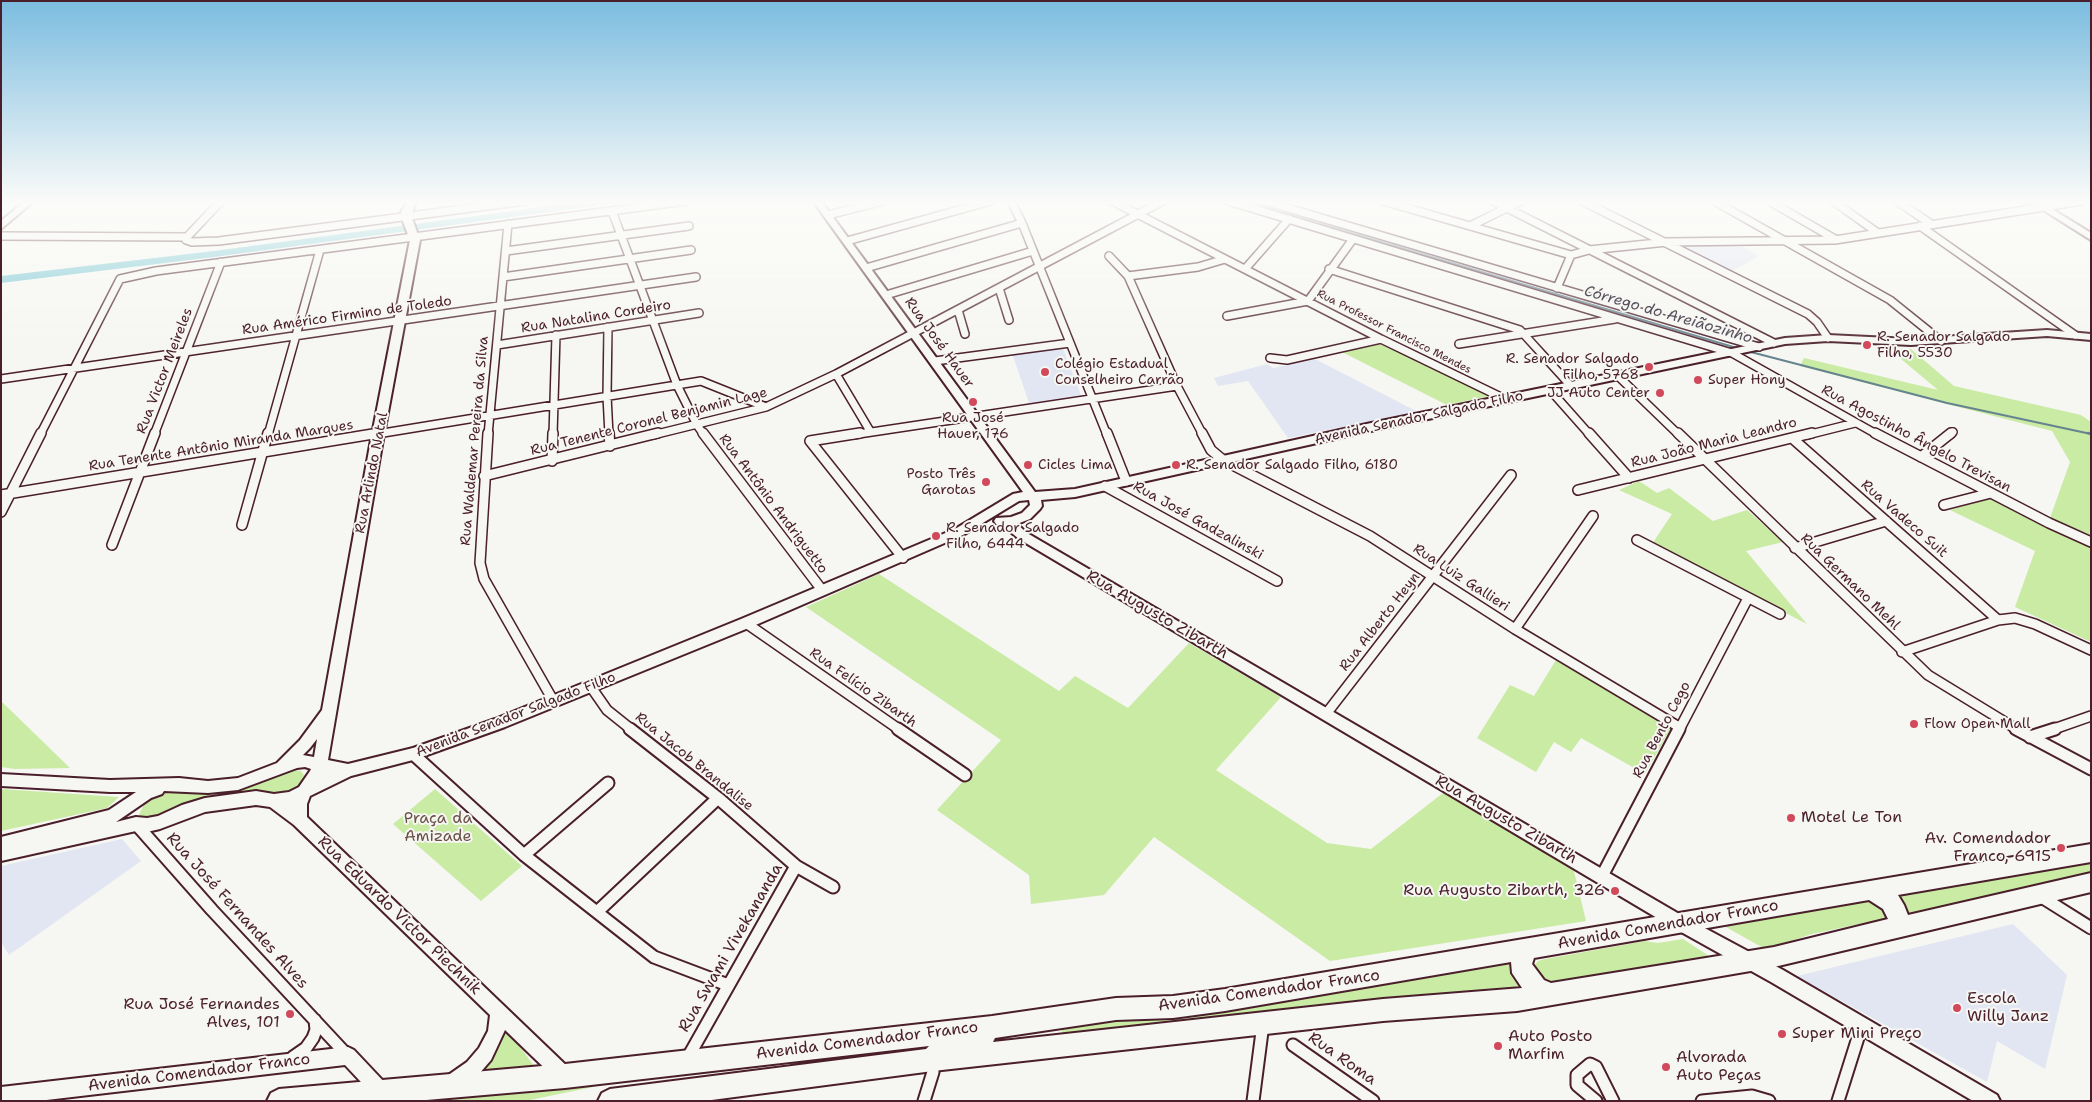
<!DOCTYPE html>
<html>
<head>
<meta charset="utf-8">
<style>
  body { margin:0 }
  #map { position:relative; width:2092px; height:1102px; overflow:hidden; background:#f6f6f2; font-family:"Shantell Sans",sans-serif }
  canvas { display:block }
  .frame { position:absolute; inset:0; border:2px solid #4a1f2b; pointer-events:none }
</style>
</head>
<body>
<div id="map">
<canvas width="2092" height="1102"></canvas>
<div class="frame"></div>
</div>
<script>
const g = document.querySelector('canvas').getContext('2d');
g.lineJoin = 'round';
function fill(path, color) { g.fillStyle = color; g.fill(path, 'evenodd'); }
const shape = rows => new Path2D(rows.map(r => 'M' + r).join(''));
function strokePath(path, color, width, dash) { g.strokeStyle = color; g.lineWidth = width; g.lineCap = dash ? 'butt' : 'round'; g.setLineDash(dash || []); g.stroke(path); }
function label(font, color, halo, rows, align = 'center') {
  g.font = font + ' "Shantell Sans",sans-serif'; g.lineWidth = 4; g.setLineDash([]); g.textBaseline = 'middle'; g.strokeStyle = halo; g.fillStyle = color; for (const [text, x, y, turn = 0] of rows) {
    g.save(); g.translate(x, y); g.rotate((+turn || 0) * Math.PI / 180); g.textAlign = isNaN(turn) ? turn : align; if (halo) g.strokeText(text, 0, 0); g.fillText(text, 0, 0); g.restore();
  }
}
fill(shape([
  [1738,244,1759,256,1733,271,1681,245],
  [1062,346,1081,395,1029,403,1012,353],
  [1315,359,1418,412,1288,438,1248,381,1218,386,1214,378,1267,364,1273,368],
  [122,839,141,861,9,955,1,942,1,866],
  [2013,924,2067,975,2045,1069,1997,1041,1987,1082,1797,976]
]), '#e1e6f2');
fill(shape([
  [1386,343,1490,396,1447,405,1342,352],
  [1888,348,1911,349,1954,386,2081,415,2091,422,2091,535,2050,518,2070,462,2052,431,1800,366,1804,358,1938,390],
  [1639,481,1657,493,1669,488,1713,521,1747,510,1783,542,1746,551,1807,624,1652,544,1672,514,1619,490],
  [1991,498,2091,547,2091,642,2015,607,2035,551,1950,510],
  [879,574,1059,691,1075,676,1128,708,1189,643,1281,697,1216,770,1327,843,1371,849,1443,793,1572,863,1586,921,1330,961,1154,837,1104,895,1031,904,1029,875,937,810,1001,740,806,607],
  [1556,660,1671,728,1645,774,1581,738,1571,752,1554,742,1536,772,1477,738,1510,685,1534,696],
  [1,701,70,768,14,769,1,767],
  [291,769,301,771,304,775,300,784,287,795,141,819,139,815,145,802,157,793,226,792,243,789],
  [1,789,119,797,107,808,1,831],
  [435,789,522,866,481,901,393,824],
  [2091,858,2091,882,1905,921,1890,894],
  [1871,897,1892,917,1812,934,1765,949,1717,922],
  [1683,939,1709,956,1546,985,1532,968,1538,961,1545,959,1645,941,1658,943],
  [1517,961,1533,988,1062,1040,1062,1030,1105,1022,1332,993],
  [504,1026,511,1034,534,1066,483,1070,498,1047],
  [671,1071,525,1101,376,1101]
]), '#c9eba3');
strokePath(shape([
  [1244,201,1740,349],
  [1747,351,1947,403,2091,434]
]), '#65848f', 2);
strokePath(shape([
  [2088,433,2091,434]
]), '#65848f', 2.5);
fill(shape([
  [587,201,613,201,608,204,214,257,1,283,1,276,214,251,587,201]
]), '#77c7d1');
const streetFar2 = shape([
  [1011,201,1022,223,1107,435],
  [1112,201,1381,339,1507,400],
  [1228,201,1732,353,1878,435],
  [1264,201,1759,347],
  [1383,201,1571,255],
  [1493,201,1774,343],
  [1582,201,1808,314,1817,322,1828,338],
  [1714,201,1890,300,1941,341],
  [1769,201,1835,239],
  [1833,201,1878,233],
  [1897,201,1931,224],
  [612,211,677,385,697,425,704,435],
  [828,215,883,201],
  [1470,226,1521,201],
  [1920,226,2075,335],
  [1,236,187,237],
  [187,237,186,240,192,242,219,241,525,201],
  [187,237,221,201],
  [847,241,991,201],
  [506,251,689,226],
  [1109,256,1128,276,1177,386,1203,435],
  [866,268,1022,223],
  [1245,269,1289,219],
  [1329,269,1520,330,1571,386],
  [1128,276,1198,267,1225,259],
  [503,277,691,250],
  [999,288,1009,320],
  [1557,288,1571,255,1589,250,1667,242,1835,240,2082,201],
  [886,295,1033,251],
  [958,310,965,334],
  [1227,316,1308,301,1353,239],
  [608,327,607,396,609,435],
  [1459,344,1615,319],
  [497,345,699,313],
  [1270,358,1287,360,1381,339],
  [935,361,1070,343],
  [836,374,870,431],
  [1619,377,1679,435],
  [1,379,696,277],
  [1551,391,1590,435],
  [40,435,120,279,156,271,686,201],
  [154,435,221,262],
  [268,435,320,250],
  [371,435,701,381,766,407],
  [488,435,508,224],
  [553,435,556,335],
  [653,435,766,407,836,374,1163,201],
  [852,435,1177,386],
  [1807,435,1855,423],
  [1950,435,1953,432]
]);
const streetFar1 = shape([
  [488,433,480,563,484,579,554,702],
  [609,433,610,446],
  [703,433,822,590],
  [860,433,810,441,903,558],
  [1107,433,1126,481],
  [1202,433,1211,450,1223,460,1370,536,1515,629,1679,727],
  [1589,433,1629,478],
  [1678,433,1928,675,2018,730],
  [1875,433,2049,523,2091,542],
  [1792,438,1998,620],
  [1921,457,1951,433],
  [552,461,553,433],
  [484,476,658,433],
  [1105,486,1277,581],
  [1578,490,1812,433],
  [1,495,379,433],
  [1944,505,1991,493],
  [1,512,41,433],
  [242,525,268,433],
  [1637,540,1780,614],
  [112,545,155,433],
  [1795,548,1886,521],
  [746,623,900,730],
  [1515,629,1593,516],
  [1902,652,1998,620,2015,618,2035,624,2091,650],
  [591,687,607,710,632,730],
  [1326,714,1511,475],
  [1679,730,1748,598],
  [2051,730,2091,716]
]);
const street = shape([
  [630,729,718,798,796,866,687,1059],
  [898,729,965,775],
  [2016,729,2091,769],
  [2030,737,2055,729],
  [413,754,524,855,654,957,728,985],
  [136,824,212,910,348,1056],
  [524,855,608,783],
  [796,866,833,887],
  [1602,876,1679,729],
  [2040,896,2091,928],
  [597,912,718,798],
  [1293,1045,1373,1101],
  [293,1057,306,1048,313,1038,316,1030,315,1020],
  [924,1101,933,1072,933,1060],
  [1253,1101,1263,1024],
  [1596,1101,1577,1085,1577,1075,1590,1064,1596,1067,1613,1101],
  [1702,1101,1752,1096,1769,1101],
  [1838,1101,1862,1025]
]);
const secondary = shape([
  [25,201,34,201,1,229,1,221,25,201],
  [408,201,416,201,411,216,420,240,382,445,328,760,348,764,413,748,495,719,741,619,955,529,1013,494,1023,492,813,201,821,201,1035,492,1075,489,1371,423,1785,338,1828,335,1911,339,2047,330,2091,334,2091,340,2047,336,1911,345,1828,341,1785,344,1371,431,1075,497,1041,500,1042,506,1040,509,1030,519,1017,524,1027,533,1686,918,1783,970,1997,1095,2000,1101,1973,1101,1771,982,1674,928,1019,539,1002,525,996,524,994,521,996,518,1011,517,1022,513,1030,505,1029,500,1019,501,963,535,751,627,505,727,413,760,351,776,310,796,307,804,307,817,571,1070,574,1076,571,1082,565,1085,559,1082,505,1030,491,1060,479,1074,459,1088,453,1091,447,1088,444,1082,447,1076,467,1062,479,1048,488,1031,490,1015,294,825,270,807,256,805,205,812,160,829,147,832,136,831,1,861,1,837,109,810,136,792,110,792,1,786,1,774,110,780,179,778,208,781,238,778,277,763,300,740,322,710,370,445,410,240,401,216,401,212,408,201],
  [317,739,314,757,303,755,310,748,317,739],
  [305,767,311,769,310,771,299,787,289,792,274,794,256,791,205,798,182,805,158,816,147,818,136,817,116,822,151,798,162,794,164,791,208,793,238,790,297,768,305,767],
  [2029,201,2039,201,2091,233,2091,240,2029,201],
  [348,1047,354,1050,387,1085,390,1091,387,1097,381,1100,375,1097,345,1065,38,1101,1,1101,1,1087,348,1047]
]);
const highway = shape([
  [2091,844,2091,862,1898,895,1904,905,1908,915,2091,873,2091,892,1774,967,1517,1011,1383,1021,933,1071,704,1101,598,1101,602,1093,610,1089,926,1049,929,1046,565,1088,415,1101,267,1101,271,1093,279,1089,565,1064,992,1016,1116,998,1173,996,1225,989,2091,844],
  [1869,900,1883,909,1888,919,1774,947,1551,983,1544,980,1532,964,1534,958,1869,900],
  [1511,962,1512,973,1522,988,1383,999,993,1042,995,1038,1116,1020,1173,1018,1225,1011,1511,962]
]);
strokePath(streetFar2, '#4a1f2b', 10);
strokePath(streetFar1, '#4a1f2b', 12);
strokePath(street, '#4a1f2b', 15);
strokePath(secondary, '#4a1f2b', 4);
strokePath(highway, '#4a1f2b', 4);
strokePath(streetFar2, '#f6f6f2', 7);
strokePath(streetFar1, '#f6f6f2', 9);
strokePath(street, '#f6f6f2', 11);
fill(secondary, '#f6f6f2');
fill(highway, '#f6f6f2');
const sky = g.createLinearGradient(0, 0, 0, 355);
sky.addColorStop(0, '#7bbcdf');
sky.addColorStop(0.57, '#fbfbf9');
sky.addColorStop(1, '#fbfbf900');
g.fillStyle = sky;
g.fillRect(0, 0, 2092, 355);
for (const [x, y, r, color] of [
  [1867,345,5,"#d1495b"],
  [1649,367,5,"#d1495b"],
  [1045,372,5,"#d1495b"],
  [1698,380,5,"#d1495b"],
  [1660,393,5,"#d1495b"],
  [973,402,5,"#d1495b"],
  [1028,465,5,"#d1495b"],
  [1176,465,5,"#d1495b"],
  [986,482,5,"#d1495b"],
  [936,536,5,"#d1495b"],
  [1914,724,5,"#d1495b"],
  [1791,818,5,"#d1495b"],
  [2061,848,5,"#d1495b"],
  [1615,891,5,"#d1495b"],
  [1957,1008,5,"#d1495b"],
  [290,1014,5,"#d1495b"],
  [1782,1034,5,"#d1495b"],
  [1498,1046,5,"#d1495b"],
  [1666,1067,5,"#d1495b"]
]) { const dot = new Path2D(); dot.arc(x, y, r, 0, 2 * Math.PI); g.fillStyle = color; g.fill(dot); strokePath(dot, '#f6f6f2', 2); }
label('11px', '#4a1f2b', '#f6f6f2', [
  ["Rua Professor Francisco Mendes",1394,332,27]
]);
label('14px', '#4a1f2b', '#f6f6f2', [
  ["Rua Américo Firmino de Toledo",347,316,-8],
  ["Rua Natalina Cordeiro",596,317,-9],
  ["Rua José Hauer",939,343,54],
  ["Rua Victor Meireles",165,371,-69],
  ["Avenida Senador Salgado Filho",1419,418,-12],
  ["Rua Tenente Coronel Benjamin Lage",649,422,-14],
  ["Rua Agostinho Ângelo Trevisan",1916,439,28],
  ["Rua Waldemar Pereira da Silva",475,441,-85],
  ["Rua João Maria Leandro",1714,443,-14],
  ["Rua Tenente Antônio Miranda Marques",221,446,-9],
  ["Rua Arlindo Natal",372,473,-79],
  ["Rua Antônio Andriguetto",773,504,53],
  ["Rua Vadeco Suit",1904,519,41],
  ["Rua José Gadzalinski",1198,521,29],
  ["Rua Luiz Gallieri",1461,578,33],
  ["Rua Germano Mehl",1850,582,44],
  ["Rua Alberto Heyn",1380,622,-52],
  ["Rua Felício Zibarth",863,688,35],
  ["Avenida Senador Salgado Filho",516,715,-21],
  ["Rua Bento Cego",1662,730,-62],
  ["Rua Jacob Brandalise",694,762,39]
]);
label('14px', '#4a1f2b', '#f6f6f2', [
  ["R. Senador Salgado",1877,337],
  ["Filho, 5530",1877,353],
  ["R. Senador Salgado",1639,359,"right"],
  ["Filho, 5768",1639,375,"right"],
  ["Colégio Estadual",1055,364],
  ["Conselheiro Carrão",1055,380],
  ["Super Hony",1708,380],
  ["JJ Auto Center",1650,393,"right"],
  ["Rua José",973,418,"center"],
  ["Hauer, 176",973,434,"center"],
  ["Cicles Lima",1038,465],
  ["R. Senador Salgado Filho, 6180",1186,465],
  ["Posto Três",976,474,"right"],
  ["Garotas",976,490,"right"],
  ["R. Senador Salgado",946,528],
  ["Filho, 6444",946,544],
  ["Flow Open Mall",1924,724]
], 'left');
label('italic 15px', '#58515d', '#f6f6f2', [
  ["Córrego do Areiãozinho",1668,315,16]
]);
label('16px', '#4a1f2b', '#f6f6f2', [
  ["Rua Augusto Zibarth",1157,615,30],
  ["Rua Augusto Zibarth",1506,820,30],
  ["Rua José Fernandes Alves",237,911,48],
  ["Rua Eduardo Victor Piechnik",399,916,44],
  ["Avenida Comendador Franco",1668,925,-10],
  ["Rua Swami Vivekananda",731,948,-60],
  ["Avenida Comendador Franco",1269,991,-8],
  ["Avenida Comendador Franco",867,1041,-7],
  ["Rua Roma",1342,1059,35],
  ["Avenida Comendador Franco",199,1073,-7]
]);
label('16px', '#4a1f2b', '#f6f6f2', [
  ["Motel Le Ton",1801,818],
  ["Av. Comendador",2051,839,"right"],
  ["Franco, 6915",2051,857,"right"],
  ["Rua Augusto Zibarth, 326",1605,891,"right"],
  ["Escola",1967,999],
  ["Willy Janz",1967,1017],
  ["Rua José Fernandes",280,1005,"right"],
  ["Alves, 101",280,1023,"right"],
  ["Super Mini Preço",1792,1034],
  ["Auto Posto",1508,1037],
  ["Marfim",1508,1055],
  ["Alvorada",1676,1058],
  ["Auto Peças",1676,1076]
], 'left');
label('16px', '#6a5249', '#f6f6f2', [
  ["Praça da",438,819],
  ["Amizade",438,837]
]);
</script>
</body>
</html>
